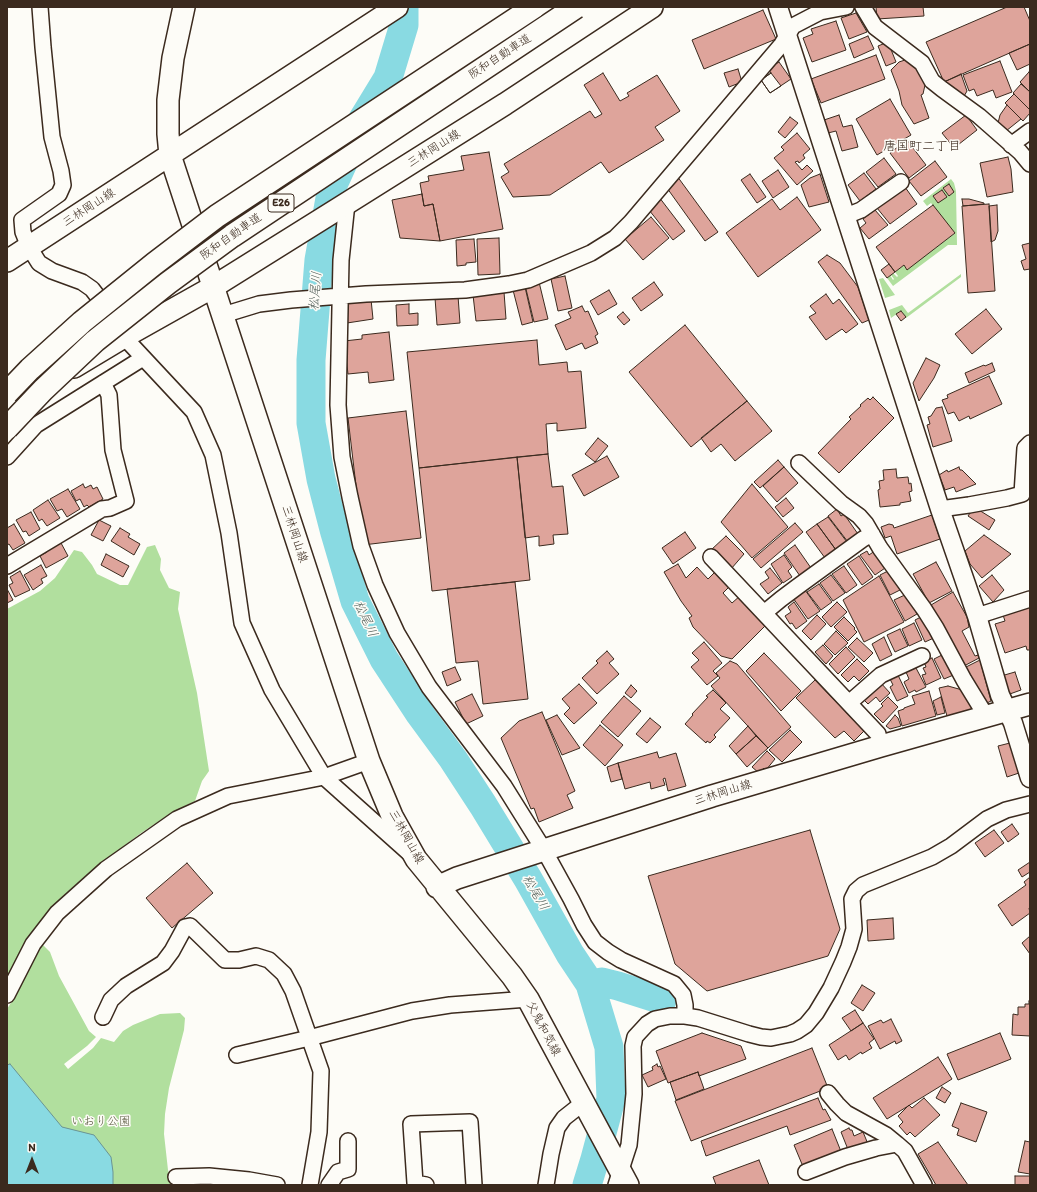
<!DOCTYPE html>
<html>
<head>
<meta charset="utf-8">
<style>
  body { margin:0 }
  #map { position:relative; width:1037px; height:1192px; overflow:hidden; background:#fdfcf7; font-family:Itim,sans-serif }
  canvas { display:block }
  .frame { position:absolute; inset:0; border:8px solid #3b2a1e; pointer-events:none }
  .north { position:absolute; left:12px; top:1140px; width:40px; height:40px; -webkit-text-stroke:3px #fdfcf7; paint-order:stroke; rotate:0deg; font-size:11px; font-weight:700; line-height:16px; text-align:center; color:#3b2a1e }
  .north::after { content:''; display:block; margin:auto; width:14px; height:18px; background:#3b2a1e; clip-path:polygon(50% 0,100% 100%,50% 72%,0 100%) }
</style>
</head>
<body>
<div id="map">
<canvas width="1037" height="1192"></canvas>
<div class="frame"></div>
<div class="north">N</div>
</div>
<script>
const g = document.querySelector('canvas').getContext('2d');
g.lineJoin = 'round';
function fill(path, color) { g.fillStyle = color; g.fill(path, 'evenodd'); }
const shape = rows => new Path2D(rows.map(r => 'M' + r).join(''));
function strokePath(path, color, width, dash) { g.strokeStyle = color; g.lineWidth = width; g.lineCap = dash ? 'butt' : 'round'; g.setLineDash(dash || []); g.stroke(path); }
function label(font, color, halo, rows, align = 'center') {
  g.font = font + ' Itim,"Klee One",sans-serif'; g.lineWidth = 3; g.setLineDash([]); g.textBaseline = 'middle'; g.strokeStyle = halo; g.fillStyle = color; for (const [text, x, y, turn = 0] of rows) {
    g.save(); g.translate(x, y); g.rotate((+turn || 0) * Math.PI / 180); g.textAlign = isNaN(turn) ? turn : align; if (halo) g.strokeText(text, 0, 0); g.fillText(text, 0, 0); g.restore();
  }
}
fill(shape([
  [951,179,954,183,956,191,957,245,948,245,893,286,887,278,890,275,893,280,894,279,891,275,893,273,897,277,898,276,895,272,904,265,907,269,954,234,931,203,927,206,923,201],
  [961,274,961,277,906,318,901,311,891,318,889,310,902,305,908,313],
  [883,278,890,288,895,295,885,298,879,279],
  [155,545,161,559,160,570,169,588,180,592,178,609,197,693,209,771,202,781,195,801,173,812,141,833,91,871,64,895,38,924,26,942,7,980,7,609,40,591,55,578,74,550,82,552,92,565,97,574,120,585,128,585,147,547],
  [42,944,50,952,59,976,89,1031,96,1037,87,1046,64,1064,68,1069,93,1048,101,1038,114,1042,123,1031,133,1025,160,1014,180,1013,185,1018,184,1030,169,1088,165,1114,164,1134,168,1170,173,1185,7,1185,7,1009,16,995]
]), '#b1df9e');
const water = shape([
  [10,1064,62,1127,94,1135,111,1157,113,1172,113,1185,7,1185,7,1065,10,1064]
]);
fill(water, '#89dae2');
strokePath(water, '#6a9494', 1);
strokePath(shape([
  [404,7,404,25,388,78,363,119,332,187,319,260,311,360,311,423,321,479,335,533,355,601,384,659,420,714,453,759,483,805,528,879,570,954,590,984,609,1047,611,1099,595,1159,587,1185],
  [590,984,602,982,618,986,662,1000]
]), '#89dae2', 29);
const building = shape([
  [876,7,923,7,924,16,877,19,876,7],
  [1007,7,1024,7,1030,21,1030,44,944,82,926,42,1007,7],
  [763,10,776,39,704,69,692,40,763,10],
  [856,13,867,32,849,39,841,18,856,13],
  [836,21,846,50,812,62,803,38,813,34,811,29,836,21],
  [868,36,874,49,854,58,849,44,868,36],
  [888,42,896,62,886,66,878,46,888,42],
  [1030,44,1030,64,1017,70,1009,53,1030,44],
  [876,55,885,79,821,103,811,79,876,55],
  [911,58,917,64,925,85,923,94,921,95,929,118,914,124,902,105,899,91,891,70,899,62,911,58],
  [1000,61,1012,92,996,98,993,90,977,96,974,89,969,91,963,75,1000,61],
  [779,62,791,79,770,93,761,80,771,73,768,69,779,62],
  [738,69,742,82,729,87,724,73,738,69],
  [1029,72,1030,73,1030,92,1020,82,1029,72],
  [603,73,620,101,629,96,627,93,657,75,680,111,655,127,664,140,609,173,601,162,550,195,513,197,501,177,509,172,504,164,590,111,595,118,602,114,584,85,603,73],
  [771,73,781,86,770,93,761,80,771,73],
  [961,74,967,91,963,98,944,82,961,74],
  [1021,84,1030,92,1030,110,1013,93,1021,84],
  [1014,94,1030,110,1030,113,1023,121,1005,103,1014,94],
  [890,99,911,135,877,155,856,119,890,99],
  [1007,105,1021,119,1006,131,998,123,1000,115,1007,105],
  [839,115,843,127,852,125,858,147,842,151,836,131,828,133,824,120,839,115],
  [966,115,977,130,954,148,942,133,966,115],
  [790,117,798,123,785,138,778,132,790,117],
  [797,133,810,149,803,155,805,158,799,163,798,161,795,162,802,170,807,165,813,171,797,185,774,158,784,150,781,147,797,133],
  [907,140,926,165,909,178,890,153,907,140],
  [489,152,503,229,440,241,433,204,424,206,420,183,429,181,428,176,464,170,461,156,489,152],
  [1008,157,1011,169,1013,192,987,197,980,163,1008,157],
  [884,158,896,174,878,187,866,172,884,158],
  [935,161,947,177,921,196,909,181,935,161],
  [778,170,789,187,773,198,762,181,778,170],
  [864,173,876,189,860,201,848,185,864,173],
  [750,174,766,197,757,203,741,180,750,174],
  [820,174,829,202,809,207,801,185,810,178,820,174],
  [677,176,718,232,705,241,667,188,677,176],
  [949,184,954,192,949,196,943,188,949,184],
  [905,187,917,204,890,224,877,208,905,187],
  [942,190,947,197,938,203,933,196,942,190],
  [422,194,424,206,433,204,440,241,400,238,392,200,422,194],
  [659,197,685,231,673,240,649,210,659,197],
  [797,197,821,230,758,277,726,233,772,199,780,210,797,197],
  [962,199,969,199,984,203,984,204,963,206,962,199],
  [989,204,995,291,968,293,962,206,989,204],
  [933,205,955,233,907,270,904,265,895,272,876,247,933,205],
  [997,205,998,231,995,240,991,242,989,206,997,205],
  [875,210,888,225,869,239,860,228,866,223,863,219,875,210],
  [651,217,669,238,643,260,625,239,651,217],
  [499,238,500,274,478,275,477,239,499,238],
  [474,239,476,262,466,263,466,265,457,266,456,240,474,239],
  [1030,243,1030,269,1024,270,1021,261,1026,259,1022,245,1030,243],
  [827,255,840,263,858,287,869,320,862,323,818,262,827,255],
  [889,264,895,272,887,278,881,270,889,264],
  [565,276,572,308,558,311,551,279,565,276],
  [539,282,548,319,534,322,525,285,539,282],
  [654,282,663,295,641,311,632,298,654,282],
  [525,287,533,322,522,325,513,290,525,287],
  [609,290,617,304,598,315,590,301,609,290],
  [504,292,506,319,476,321,473,295,504,292],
  [826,294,833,304,839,299,858,324,846,333,842,329,826,340,809,317,816,313,810,306,826,294],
  [458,296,460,323,437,325,435,298,458,296],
  [371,299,373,319,347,323,345,302,371,299],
  [409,304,409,314,418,313,418,325,397,326,396,305,409,304],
  [582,306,585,312,588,311,598,334,595,336,598,343,585,349,582,343,566,350,555,325,571,318,568,312,582,306],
  [986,309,1002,329,972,354,955,334,986,309],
  [901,311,906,317,901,321,896,314,901,311],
  [623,312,630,320,624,325,617,317,623,312],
  [685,325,747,401,691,447,629,372,685,325],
  [389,332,394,380,369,383,368,372,348,374,344,341,362,339,362,335,389,332],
  [537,340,539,365,567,362,568,372,581,371,586,428,557,431,557,423,546,424,548,454,419,468,407,352,537,340],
  [926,358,940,365,934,378,919,401,913,383,926,358],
  [992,363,995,371,969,383,965,373,984,365,985,366,992,363],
  [989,376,1002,404,970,419,969,416,959,421,954,412,948,414,942,400,948,398,947,395,989,376],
  [873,397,894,418,839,473,818,453,851,419,849,417,861,406,860,405,868,398,870,400,873,397],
  [747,401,772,431,735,461,721,444,711,452,701,438,747,401],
  [942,407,952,441,933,447,927,425,930,424,928,417,931,416,936,408,942,407],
  [406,411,421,538,363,545,348,418,406,411],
  [598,438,608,446,595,462,585,454,598,438],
  [548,454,552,487,563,486,568,534,553,535,554,544,539,546,539,536,525,538,517,457,548,454],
  [607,456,619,477,584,496,572,475,607,456],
  [517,457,530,580,432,591,419,468,517,457],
  [778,460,784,467,760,488,754,482,778,460],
  [784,467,798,483,777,502,763,486,784,467],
  [959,467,960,470,962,470,976,484,956,492,954,487,945,490,939,475,947,470,948,472,959,467],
  [896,469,897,478,908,477,909,484,911,483,912,491,909,492,911,501,900,503,900,505,880,507,878,490,880,489,879,481,884,480,883,470,896,469],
  [83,484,85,488,91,485,93,489,97,487,103,499,89,507,87,505,84,507,80,499,76,501,71,491,83,484],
  [752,484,788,527,752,558,721,522,752,484],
  [68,489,80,509,67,517,62,509,57,511,50,499,68,489],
  [786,498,794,508,783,517,775,507,786,498],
  [48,500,60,518,47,526,42,519,39,521,33,510,48,500],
  [974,507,995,520,989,530,968,516,974,507],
  [837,509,841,516,844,514,858,534,848,542,828,516,837,509],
  [31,512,40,529,29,536,26,531,23,532,16,520,31,512],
  [932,515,940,539,897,554,891,536,885,538,881,527,889,524,893,525,894,528,932,515],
  [828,517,847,542,836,550,817,524,828,517],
  [99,520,111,526,103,541,91,535,99,520],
  [795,523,803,532,761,568,753,559,795,523],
  [14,524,25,543,13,550,9,544,7,545,7,528,14,524],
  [817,524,836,550,825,558,806,532,817,524],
  [120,528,130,534,128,537,140,544,134,555,111,541,120,528],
  [685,532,696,548,673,564,662,548,685,532],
  [984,535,1011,554,982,578,970,564,965,551,984,535],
  [726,536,744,554,731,569,711,550,726,536],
  [61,543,68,556,46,568,40,556,47,552,47,551,61,543],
  [795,545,811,568,800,576,784,553,795,545],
  [876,550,888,566,875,575,860,555,867,551,869,555,876,550],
  [106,554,129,566,123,577,101,565,106,554],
  [784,555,792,567,788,571,792,577,783,583,771,564,784,555],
  [859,556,873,577,862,585,847,564,859,556],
  [936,562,952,591,929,603,913,574,936,562],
  [678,564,686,578,697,567,708,579,717,570,731,585,723,593,732,603,741,595,768,623,732,659,721,656,693,627,689,618,692,616,681,601,664,572,678,564],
  [41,565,47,576,41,579,43,583,33,590,24,575,41,565],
  [844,566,857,585,846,593,832,574,844,566],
  [770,568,782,583,768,594,760,584,769,578,765,572,770,568],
  [892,569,902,589,890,595,880,575,892,569],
  [20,571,30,590,15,597,9,585,13,583,10,577,20,571],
  [831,575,845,593,833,601,820,583,831,575],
  [992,575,1004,590,993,602,979,586,992,575],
  [879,576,904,622,864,642,843,600,879,576],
  [515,582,528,699,483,704,478,661,456,663,447,589,515,582],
  [819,584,832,602,821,610,807,592,819,584],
  [7,589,13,600,7,603,7,589],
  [805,590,820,611,808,619,793,598,805,590],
  [953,592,967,617,969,627,962,631,975,656,978,655,979,658,964,666,931,605,953,592],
  [907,594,917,614,905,621,894,600,907,594],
  [794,602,807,621,796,629,792,623,790,624,785,616,791,612,788,607,794,602],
  [837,602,847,612,831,627,822,617,837,602],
  [1030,606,1030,650,1027,650,1026,646,1005,653,995,624,1005,621,1003,615,1030,606],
  [817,615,826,624,811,640,802,631,817,615],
  [923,616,936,637,925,642,915,620,923,616],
  [844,617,855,628,854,629,857,632,848,641,834,627,844,617],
  [914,623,922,640,909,646,902,629,914,623],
  [900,629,908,646,895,652,887,635,900,629],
  [836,631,848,643,835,655,824,644,836,631],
  [884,637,892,655,880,661,872,644,884,637],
  [857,638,873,653,864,662,848,647,857,638],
  [704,642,722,663,713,671,718,676,707,685,691,667,699,660,692,653,704,642],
  [823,645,833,656,826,664,815,652,823,645],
  [846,647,855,657,838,674,829,664,846,647],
  [607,651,614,659,609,663,619,674,597,694,582,678,598,663,596,661,607,651],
  [764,653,801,691,781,711,746,671,764,653],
  [946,653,956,674,944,679,934,659,946,653],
  [932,658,941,678,926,685,922,675,926,674,923,668,926,667,924,662,932,658],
  [857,659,869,671,859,681,854,676,848,682,841,675,857,659],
  [980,660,991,701,987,703,970,683,966,667,980,660],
  [730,661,737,664,791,727,768,748,711,686,720,678,716,673,730,661],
  [455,667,461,680,447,686,442,672,455,667],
  [916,668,926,687,916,692,915,690,909,693,904,682,909,679,906,672,916,668],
  [1015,672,1021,690,1007,695,1001,676,1015,672],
  [897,673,908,696,897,701,890,687,893,685,889,677,897,673],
  [815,680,864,731,854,741,844,731,835,738,796,698,815,680],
  [880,682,890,693,880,702,876,697,868,704,862,698,880,682],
  [579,684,597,703,574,724,564,714,570,708,562,699,579,684],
  [631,685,637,691,631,698,625,693,631,685],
  [948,686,966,691,975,709,947,716,939,688,948,686],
  [713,690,726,703,720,709,730,718,714,735,716,737,710,743,707,741,706,743,685,724,693,715,692,714,708,697,706,696,713,690],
  [929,691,936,716,902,726,898,711,904,709,904,708,915,704,912,696,929,691],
  [472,694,483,716,466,724,455,702,472,694],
  [624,696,641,711,618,737,601,722,624,696],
  [888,697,898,707,883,723,874,714,883,706,881,704,888,697],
  [941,697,945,713,937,715,933,701,941,697],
  [542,712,575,791,567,795,573,808,539,822,534,808,531,809,501,738,519,721,542,712],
  [557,715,580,748,562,755,546,720,557,715],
  [895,715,898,718,901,726,890,729,886,726,895,715],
  [650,718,661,727,647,743,636,734,650,718],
  [600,725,623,745,605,766,583,745,600,725],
  [748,726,756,736,736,754,729,746,748,726],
  [790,730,802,742,782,762,769,750,790,730],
  [756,736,768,748,747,767,736,754,756,736],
  [1010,743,1019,773,1007,777,998,746,1010,743],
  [767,751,775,759,766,770,764,768,759,773,752,767,767,751],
  [657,752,659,758,676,753,686,786,668,791,665,778,663,779,665,785,651,789,650,782,625,789,618,763,657,752],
  [618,763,622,779,611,782,607,767,618,763],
  [1012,824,1019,834,1008,842,1001,832,1012,824],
  [810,830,840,929,828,956,707,991,675,964,648,876,810,830],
  [994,830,1004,843,985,857,975,843,994,830],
  [1030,862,1030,872,1022,877,1018,870,1030,862],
  [187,863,213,893,172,928,146,898,187,863],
  [1030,877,1030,907,1029,908,1030,913,1012,926,998,905,1026,885,1024,882,1030,877],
  [893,918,894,939,868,941,867,920,893,918],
  [1030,936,1030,954,1022,943,1030,936],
  [862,985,875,993,863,1011,851,1003,862,985],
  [1029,1001,1030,1001,1030,1036,1012,1035,1013,1014,1018,1015,1018,1007,1025,1007,1025,1004,1029,1004,1029,1001],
  [855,1010,863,1023,851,1031,842,1018,855,1010],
  [891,1019,902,1041,896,1044,895,1041,880,1049,868,1026,881,1020,883,1023,891,1019],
  [863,1023,874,1039,869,1043,872,1048,862,1054,861,1052,849,1060,846,1055,838,1060,829,1045,863,1023],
  [702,1033,741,1046,746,1059,699,1076,698,1072,668,1083,656,1051,702,1033],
  [1000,1033,1011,1059,958,1080,947,1054,1000,1033],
  [812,1048,828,1088,691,1141,675,1101,812,1048],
  [938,1057,952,1079,887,1119,873,1098,938,1057],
  [657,1064,658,1067,660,1066,666,1079,648,1087,642,1075,653,1070,652,1067,657,1064],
  [698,1072,704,1089,676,1100,670,1082,698,1072],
  [942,1087,951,1093,945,1103,936,1098,942,1087],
  [818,1098,823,1110,825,1109,831,1120,790,1135,787,1126,706,1156,701,1141,818,1098],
  [924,1098,940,1115,915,1137,910,1132,907,1135,899,1126,903,1122,898,1116,909,1105,912,1108,924,1098],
  [961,1103,987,1112,976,1142,957,1135,959,1129,952,1126,961,1103],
  [849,1128,850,1130,852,1130,854,1136,863,1132,868,1144,849,1152,841,1132,849,1128],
  [832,1129,842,1154,804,1169,794,1145,832,1129],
  [1025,1141,1030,1142,1030,1174,1018,1172,1025,1141],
  [938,1142,968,1185,936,1185,918,1154,938,1142],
  [759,1160,769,1185,716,1185,713,1177,759,1160],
  [1015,1176,1030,1176,1030,1185,1015,1185,1015,1176]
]);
fill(building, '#dea49b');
strokePath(building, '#3b2a1e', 1);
const minor = shape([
  [40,7,43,47,52,137,61,171,63,185,59,194,22,220,23,232,29,247,39,263,52,271,82,282,92,289,108,310,124,337,194,412,213,455,229,533,242,623,272,690,324,777,408,852],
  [863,7,875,27,922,63,932,81,942,89,979,116,1020,152,1030,164],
  [1011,145,1030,131],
  [347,203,341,260,338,405,342,457,350,497,361,546,375,585,397,633,429,687,504,786,544,850,571,899,584,925,595,942,608,952,621,960,674,984,683,995,685,1005,685,1016,698,1018,749,1034,761,1037,771,1038,790,1034,797,1031,806,1025,816,1013,831,988,843,962,849,947,854,929,852,899,856,891,863,885,932,857,951,846,987,819,1006,810,1030,804],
  [846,216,861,210,901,182],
  [223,315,259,304,291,300,366,294,465,290,509,284,528,280,591,253,615,238,631,222,782,44,793,26,820,12,846,7],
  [7,457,36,425,143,358],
  [799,463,841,503,859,516,866,524,880,548,924,609,936,628,964,680,986,716],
  [940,509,969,505,1007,498,1022,494,1025,448,1030,443],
  [711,557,878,734,881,746],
  [7,566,102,509,110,508,126,501,113,450,109,395,103,383],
  [764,613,781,599,797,587,863,539,872,534],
  [977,616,1030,599],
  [849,703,881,675,922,656],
  [7,995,33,944,57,913,106,869,177,819,228,796,324,777,369,761],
  [103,1017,111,1000,126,986,163,963,172,951,185,927,190,926,225,960,239,960,256,956,269,960,284,974,293,991,321,1071,319,1132,310,1185],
  [237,1055,309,1038,412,1011,450,1005,528,999],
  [828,1093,837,1104,846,1113,886,1135,897,1144,905,1151,924,1185],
  [806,1172,845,1157,876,1148,897,1144],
  [176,1177,209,1176,249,1180,277,1185],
  [329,1185,338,1172,348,1169,348,1141],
  [426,1185,415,1183,411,1124,470,1122,474,1185],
  [546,1185,551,1154,557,1128,564,1118,583,1103],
  [616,1185,629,1145,634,1094,633,1046,635,1037,647,1024,655,1019,670,1016,685,1016]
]);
const tertiary = shape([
  [778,7,940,509,977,616,1000,695,1013,723,1030,778]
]);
const secondary = shape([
  [184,7,173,58,168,100,168,134,170,155,369,761,392,816,416,859,512,976,528,999,628,1185],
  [7,261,397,7],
  [74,367,124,337,213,287,341,207,505,104,652,7],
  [7,408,40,388],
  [437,887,457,878,712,796,881,746,1030,704]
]);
strokePath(minor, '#3b2a1e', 18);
strokePath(tertiary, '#3b2a1e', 21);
strokePath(secondary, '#3b2a1e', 24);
strokePath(minor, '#fdfcf7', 15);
strokePath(tertiary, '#fdfcf7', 18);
strokePath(secondary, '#fdfcf7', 21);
const motorwayBridge = shape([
  [7,393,30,369,82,322,154,264,217,216,534,7],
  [7,428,43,390,95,341,168,283,232,236,576,7]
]);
strokePath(motorwayBridge, '#3b2a1e', 25, []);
strokePath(motorwayBridge, '#fdfcf7', 22);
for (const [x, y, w] of [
  [281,203,26]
]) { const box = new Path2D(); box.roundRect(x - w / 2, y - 9, w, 18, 3); g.fillStyle = '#fdfcf7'; g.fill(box); strokePath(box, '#3b2a1e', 1); }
label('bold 11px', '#3b2a1e', null, [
  ["E26",281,203]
]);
label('12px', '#3b2a1e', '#fdfcf7', [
  ["阪和自動車道",500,57,-33],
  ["三林岡山線",434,149,-32],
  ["三林岡山線",89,208,-33],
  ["阪和自動車道",231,237,-35],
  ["三林岡山線",294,534,72],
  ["三林岡山線",723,793,-17],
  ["三林岡山線",406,837,61],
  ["父鬼和気線",543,1029,62]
]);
label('12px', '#58573e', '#fdfcf7', [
  ["いおり公園",101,1122]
]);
label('13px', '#3b2a1e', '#fdfcf7', [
  ["唐国町二丁目",922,147]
]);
label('italic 13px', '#525f59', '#fdfcf7', [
  ["松尾川",316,291,-85],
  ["松尾川",365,619,65],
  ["松尾川",535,893,59]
]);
</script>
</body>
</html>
